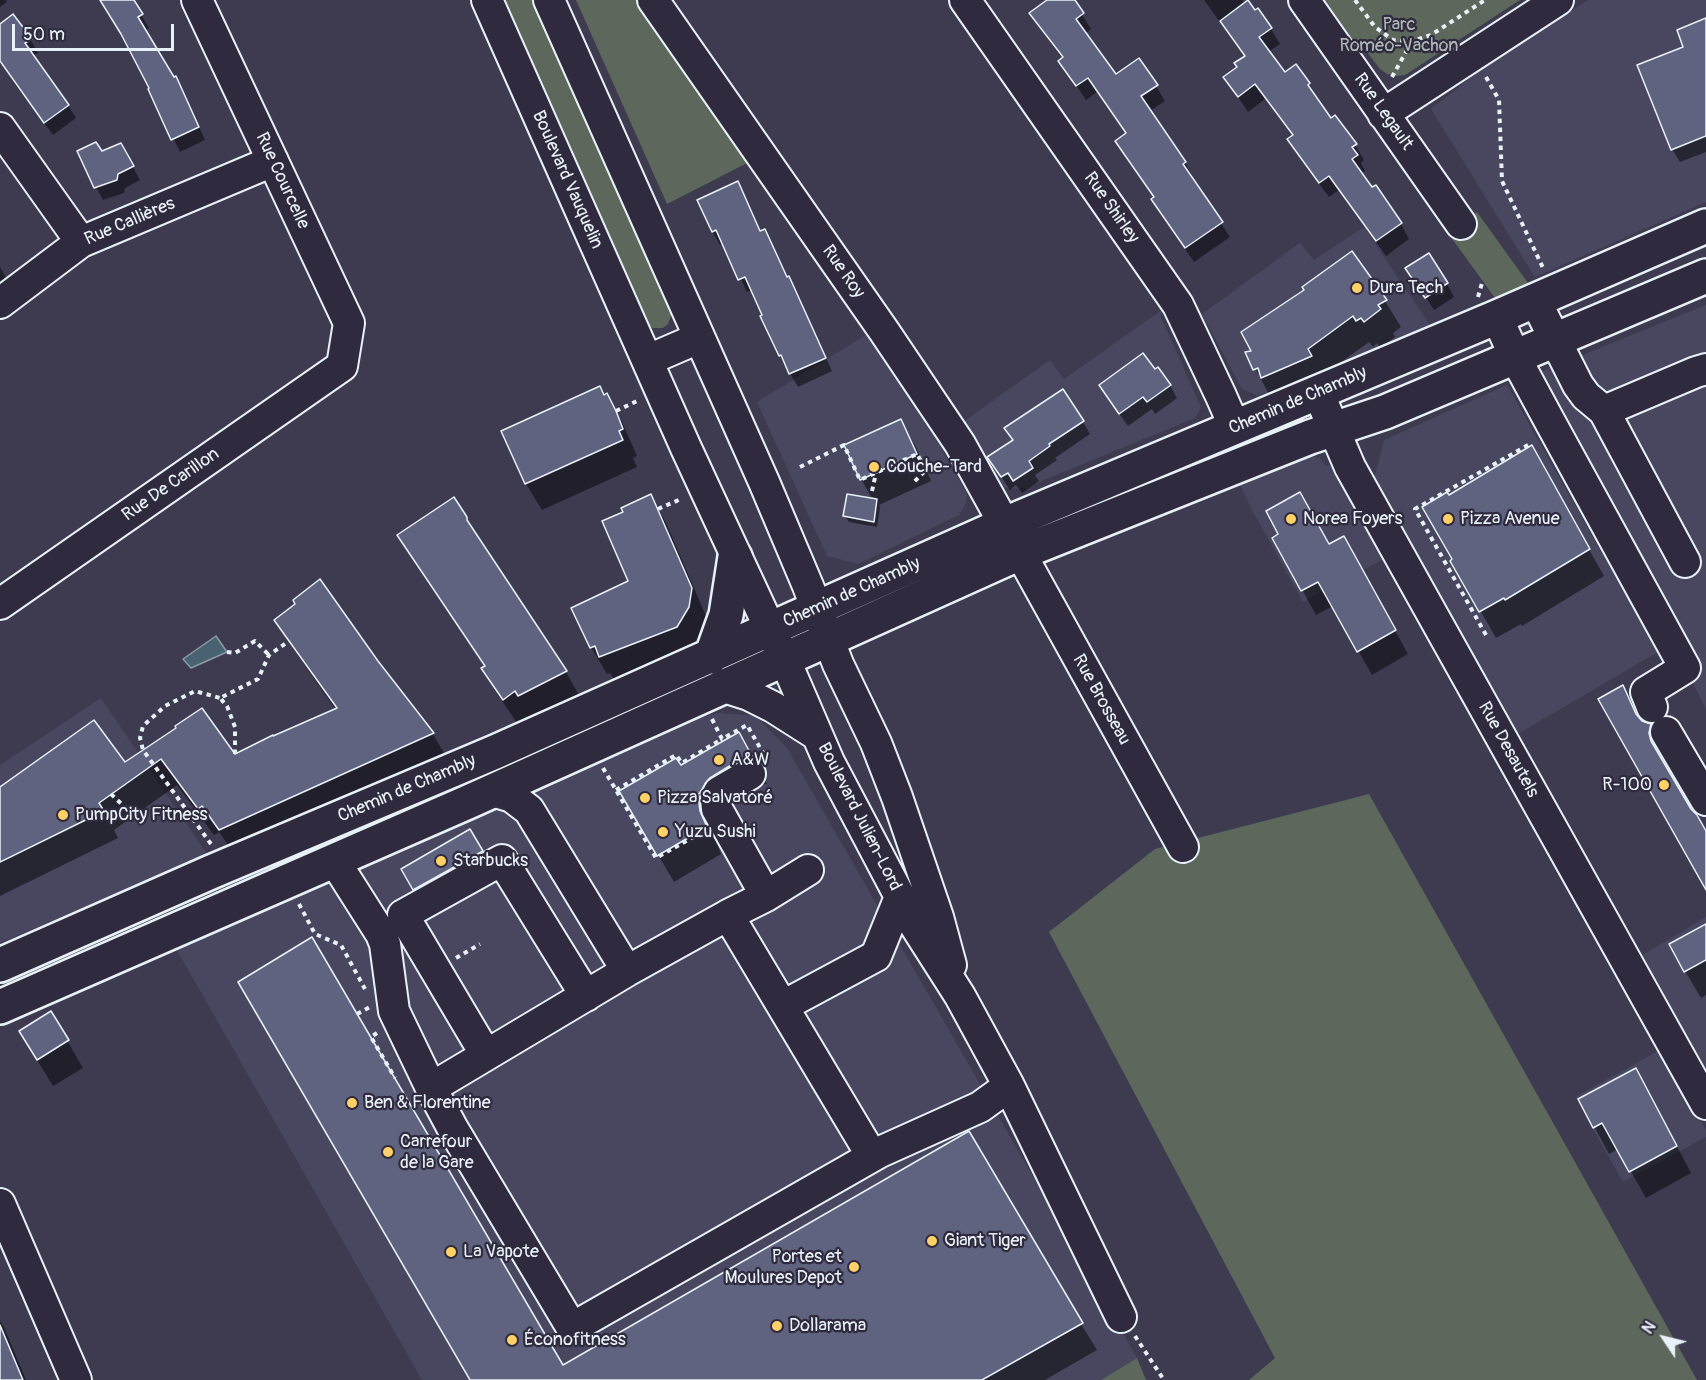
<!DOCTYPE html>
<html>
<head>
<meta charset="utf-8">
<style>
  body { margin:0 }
  #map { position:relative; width:1706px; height:1380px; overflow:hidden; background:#3e3b51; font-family:Pangolin,sans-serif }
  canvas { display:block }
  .north { position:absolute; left:1634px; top:1308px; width:60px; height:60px; -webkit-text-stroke:4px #2f2a3d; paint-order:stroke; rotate:305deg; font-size:16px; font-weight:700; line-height:24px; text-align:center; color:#e8f1f8 }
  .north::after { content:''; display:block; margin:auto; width:21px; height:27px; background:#e8f1f8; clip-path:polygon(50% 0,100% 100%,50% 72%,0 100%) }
  .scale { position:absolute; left:12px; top:24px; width:162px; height:27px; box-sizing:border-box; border:3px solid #e8f1f8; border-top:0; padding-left:8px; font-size:18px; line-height:21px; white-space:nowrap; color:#e8f1f8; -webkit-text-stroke:4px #2f2a3d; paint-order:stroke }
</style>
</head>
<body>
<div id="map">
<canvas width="1706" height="1380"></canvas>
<div class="north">N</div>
<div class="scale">50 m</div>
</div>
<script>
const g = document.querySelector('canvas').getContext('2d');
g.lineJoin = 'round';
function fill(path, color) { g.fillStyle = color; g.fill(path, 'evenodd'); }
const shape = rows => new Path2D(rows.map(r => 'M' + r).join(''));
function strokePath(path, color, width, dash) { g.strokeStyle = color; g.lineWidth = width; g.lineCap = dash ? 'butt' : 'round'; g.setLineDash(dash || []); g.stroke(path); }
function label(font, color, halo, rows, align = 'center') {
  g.font = font + ' Pangolin,sans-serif'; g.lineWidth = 4.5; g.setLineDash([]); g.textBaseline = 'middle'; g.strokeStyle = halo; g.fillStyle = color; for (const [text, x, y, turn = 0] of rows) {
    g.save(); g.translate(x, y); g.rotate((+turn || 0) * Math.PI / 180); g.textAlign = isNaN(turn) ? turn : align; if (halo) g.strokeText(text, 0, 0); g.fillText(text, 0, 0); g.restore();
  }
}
fill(shape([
  [1588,0,1706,0,1706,202,1535,277,1431,109,1482,69],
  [1364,227,1430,325,1258,396,1242,389,1202,314,1300,243,1314,260],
  [1706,305,1706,709,1538,373],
  [1162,310,1161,317,1201,407,1195,418,1027,487,1013,489,1006,487,1004,490,995,481,963,422,1050,360,1064,379],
  [866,335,937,441,967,494,966,503,959,515,858,564,827,556,757,402],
  [1507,385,1658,652,1516,735,1410,545,1303,602,1252,510,1240,485,1309,457,1319,457,1326,466,1330,465,1339,481,1375,475,1384,440],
  [101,698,207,854,0,943,0,765],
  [720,713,756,716,787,748,1137,1358,1101,1380,422,1380,177,950,697,718],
  [1706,917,1706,1071,1641,956],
  [1658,1051,1706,1130,1706,1137,1623,1182,1575,1097]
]), '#48475f');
fill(shape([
  [501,0,534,0,672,313,668,324,663,328,652,328,647,324],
  [576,0,636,0,749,162,667,204],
  [1322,0,1520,0,1405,75,1397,76,1387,74,1380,69,1364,48,1358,47],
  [1477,212,1528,283,1495,298,1448,233],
  [1369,794,1697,1380,1249,1380,1275,1358,1049,932,1155,849],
  [1137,1358,1146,1380,1101,1380]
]), '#5d675c');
const water = shape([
  [216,636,227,652,191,668,183,659,216,636]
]);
fill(water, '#496271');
strokePath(water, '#899ba7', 1.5);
fill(shape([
  [0,0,6,0,7,2,0,7],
  [101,0,132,0,149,28,145,31,183,91,205,140,180,152,125,39],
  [1050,0,1073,0,1091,29,1085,34,1116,76,1156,86,1165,101,1150,111,1185,162,1193,177,1191,179,1230,237,1194,262,1162,215,1153,200,1155,199,1126,156,1127,134,1097,92,1086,100,1060,61,1063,59,1040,28,1031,14],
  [1204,0,1242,0,1271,29,1280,44,1268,52,1285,74,1309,84,1318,99,1317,100,1331,120,1335,117,1355,145,1364,160,1361,163,1365,171,1361,174,1401,224,1409,239,1386,256,1339,190,1329,197,1298,155,1289,139,1293,136,1265,99,1248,112,1225,77,1239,67,1245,57],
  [12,16,31,40,38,53,33,56,68,105,76,118,53,135,14,83,0,60,0,26],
  [1706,20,1706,152,1680,162,1672,149,1685,48],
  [101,153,128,158,140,180,125,188,124,193,103,200,96,187],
  [738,183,745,196,761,232,765,231,787,279,789,278,796,291,832,371,798,387,780,356,752,290,747,292,724,243,720,245,713,232],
  [0,267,6,278,0,283],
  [1415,281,1447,284,1454,297,1434,310],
  [1385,301,1401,327,1393,333,1395,337,1380,348,1377,343,1373,347,1369,342,1322,376,1270,396,1247,353],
  [1155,371,1170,385,1177,398,1155,414,1152,409,1128,426,1108,398],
  [607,395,622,422,637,456,633,458,637,467,542,510,526,484,503,432],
  [901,421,916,447,931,481,879,505,880,507,877,527,849,522,845,516,873,500,861,479],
  [1083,422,1090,434,1055,458,1057,460,1035,475,1039,481,1022,493,1016,485,1010,490,997,470],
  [1531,447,1604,576,1522,626,1521,624,1496,638,1452,561,1454,560,1448,497],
  [651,496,666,523,706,616,704,635,692,653,616,683,610,673,607,674,591,647,630,582,625,513],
  [399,536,479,541,566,672,581,699,535,722,531,716,519,726,498,695,483,669,485,667,414,562],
  [1274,539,1329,546,1357,562,1408,654,1372,675,1333,606,1316,615],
  [297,605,376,662,433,734,448,760,236,856,219,832,214,835,177,785,114,830,118,838,0,896,0,789,124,765,178,728,234,756,336,710,292,647,276,620],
  [1622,687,1641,722,1650,725,1665,752,1663,761,1666,768,1706,833,1706,887],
  [738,734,767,784,757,785,725,804,712,822,715,839,721,854,674,882,621,792,681,767],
  [470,831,497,878,430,915,403,869],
  [1706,926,1706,995,1701,998,1685,971],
  [51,1013,83,1068,53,1086,36,1058],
  [1651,1097,1691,1173,1646,1198,1618,1149,1609,1154,1580,1100],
  [0,1321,4,1327,26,1380,0,1380],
  [1081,1324,1097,1350,1045,1380,472,1380,563,1367]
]), '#0007');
const building = shape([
  [100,0,134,0,143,14,138,17,174,77,176,76,199,127,171,140,148,89,149,88,121,34,100,0],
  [1047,0,1075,0,1084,13,1076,19,1116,74,1139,58,1158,85,1141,96,1186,162,1183,164,1223,222,1185,248,1151,199,1154,197,1115,141,1126,133,1088,78,1076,86,1058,61,1063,57,1029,13,1047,0],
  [1248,0,1255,10,1258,8,1272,28,1259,37,1285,72,1296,64,1310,83,1308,85,1331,118,1335,115,1357,144,1352,147,1358,155,1352,159,1372,187,1376,185,1402,223,1376,241,1329,176,1319,183,1287,139,1293,135,1255,84,1238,97,1223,77,1237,67,1234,63,1245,56,1220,21,1248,0],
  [13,14,32,39,25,43,69,105,44,123,0,61,0,24,13,14],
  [1706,18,1706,136,1671,150,1637,65,1683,47,1677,30,1706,18],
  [96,142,102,151,121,143,134,166,118,174,117,180,94,188,77,151,96,142],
  [738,181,760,231,765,229,787,277,789,276,826,358,789,374,781,355,779,356,760,316,762,315,745,277,738,280,716,230,712,232,697,200,738,181],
  [1352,251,1387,300,1378,305,1381,309,1364,322,1361,318,1356,321,1353,316,1308,349,1312,356,1261,378,1258,368,1253,370,1245,352,1251,351,1241,332,1304,290,1302,287,1352,251],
  [1429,253,1448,283,1425,298,1405,268,1429,253],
  [1143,353,1155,369,1158,367,1171,385,1147,402,1143,397,1119,414,1099,385,1143,353],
  [600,386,604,395,607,393,616,411,623,429,619,431,623,440,525,484,501,431,600,386],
  [1063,389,1084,421,1049,444,1050,446,1029,461,1033,468,1013,481,1008,473,1001,477,987,457,1013,440,1004,428,1063,389],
  [901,419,917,454,860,480,844,445,901,419],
  [1532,445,1590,549,1505,600,1504,598,1479,612,1450,561,1452,559,1422,507,1447,492,1449,495,1532,445],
  [1300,492,1329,544,1344,536,1396,630,1357,652,1318,582,1301,591,1272,538,1278,534,1266,511,1300,492],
  [651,494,692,588,689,607,677,627,599,657,595,646,590,648,571,608,628,581,602,521,623,512,621,508,651,494],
  [847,494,877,499,874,522,843,516,847,494],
  [454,497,467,517,467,520,567,671,518,696,515,691,503,700,481,668,485,666,397,535,454,497],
  [320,579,378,661,434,733,219,830,202,806,198,809,161,759,99,803,104,811,0,862,0,787,94,720,125,762,176,728,175,726,202,708,235,754,273,735,273,736,337,708,274,620,295,604,293,600,320,579],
  [1623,685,1636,714,1642,721,1651,724,1649,733,1651,741,1691,809,1697,815,1706,831,1706,890,1598,699,1623,685],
  [739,732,753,758,741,759,710,778,698,795,700,811,707,827,657,856,619,791,676,758,681,765,739,732],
  [470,829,483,851,413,890,401,869,470,829],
  [1706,924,1706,960,1684,972,1669,944,1706,924],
  [312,937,563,1365,969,1131,1083,1323,982,1380,470,1380,238,982,312,937],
  [51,1011,69,1040,37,1060,19,1031,51,1011],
  [1636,1068,1677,1146,1629,1172,1602,1123,1593,1128,1578,1099,1636,1068],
  [0,1325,23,1380,0,1380,0,1325]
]);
fill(building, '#606380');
strokePath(building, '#e8f1f8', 1.5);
const minor = shape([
  [487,0,686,448,791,674,829,762,916,927,960,996,1009,1086,1121,1317],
  [549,0,764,482,808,586,838,664,876,743,897,797,938,917,951,965],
  [653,0,884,331,960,444,1183,847],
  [965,0,1178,305,1221,396,1235,428],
  [1304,0,1461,224],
  [1383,114,1558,0],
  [0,128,81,242],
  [1535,300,1578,385,1586,396,1604,411],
  [0,303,81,242,273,161],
  [1497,317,1515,357,1549,420,1685,668,1646,692,1652,707],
  [648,360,699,338],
  [1318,392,1350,467,1706,1104],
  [1685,562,1604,411,1696,372,1706,369],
  [0,604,342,366,349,323,197,0],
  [724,687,749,695,773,707,817,735],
  [1666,732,1706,800],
  [492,791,512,797,529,810,627,971],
  [334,860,381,934,385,944,394,1011,431,1088,453,1129,572,1328,880,1152,980,1107,1009,1086],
  [766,896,808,870],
  [728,915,766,896,717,809,716,799,719,792,750,774],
  [783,1006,876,956,900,897],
  [486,1055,403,915,502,860,586,996],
  [431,1088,627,971,728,915,872,1156],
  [0,1204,76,1380]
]);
const major = shape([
  [711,657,726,615,735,557],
  [0,965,211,872,495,752,1005,524,1497,317,1706,226],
  [0,1007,468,802,1020,553,1310,437,1385,412,1706,276]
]);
strokePath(minor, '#e8f1f8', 34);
strokePath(major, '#e8f1f8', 38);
strokePath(shape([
  [1355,0,1375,27,1393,40,1412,41,1431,35,1485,0],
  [1392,77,1412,41],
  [1486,77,1499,100,1502,181,1544,270],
  [1478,297,1482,283],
  [616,411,637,401],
  [800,467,844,445,860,480,917,454,926,470,913,483],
  [872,491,876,473],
  [658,509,681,499],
  [1486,635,1415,509,1530,444],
  [227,652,235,653,255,641,269,655],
  [712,719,722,739,747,725,763,753],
  [235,754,235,727,227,706,220,698,258,679,269,655,289,641],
  [603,768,656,858,702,832],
  [616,790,676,755,682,763,722,739],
  [111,794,131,813],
  [211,844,143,750,140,738,143,726,165,706,195,691,220,698],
  [299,904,315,934,341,945,365,989],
  [456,958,480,944],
  [357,1014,370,1007],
  [377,1033,371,1037,395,1078],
  [1135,1336,1164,1380]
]), '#e8f1f8', 4, [4.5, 4.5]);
strokePath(minor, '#2f2a3d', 30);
strokePath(major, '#2f2a3d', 33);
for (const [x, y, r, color] of [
  [1357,288,6,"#ffd166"],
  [874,467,6,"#ffd166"],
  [1291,519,6,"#ffd166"],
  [1448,519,6,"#ffd166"],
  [719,760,6,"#ffd166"],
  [1664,785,6,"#ffd166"],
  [645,798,6,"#ffd166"],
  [63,815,6,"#ffd166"],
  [663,832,6,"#ffd166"],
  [441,861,6,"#ffd166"],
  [352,1103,6,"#ffd166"],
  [388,1152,6,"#ffd166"],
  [932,1241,6,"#ffd166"],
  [451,1252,6,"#ffd166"],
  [854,1267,6,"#ffd166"],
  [777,1326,6,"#ffd166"],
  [512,1340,6,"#ffd166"]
]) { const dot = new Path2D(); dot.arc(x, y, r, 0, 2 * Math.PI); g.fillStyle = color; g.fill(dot); strokePath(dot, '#2f2a3d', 2); }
label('18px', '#b0baba', '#2f2a3d', [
  ["Parc",1399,25],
  ["Roméo-Vachon",1399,46]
]);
label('18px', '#e8f1f8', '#2f2a3d', [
  ["Rue Legault",1383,112,55],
  ["Boulevard Vauquelin",567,180,66],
  ["Rue Courcelle",282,181,65],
  ["Rue Shirley",1111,208,55],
  ["Rue Callières",130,222,-23],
  ["Rue Roy",843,272,55],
  ["Chemin de Chambly",1298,401,-23],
  ["Rue De Carillon",171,485,-35],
  ["Chemin de Chambly",852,593,-24],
  ["Rue Brosseau",1101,700,61],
  ["Rue Desautels",1508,750,61],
  ["Chemin de Chambly",407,789,-23],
  ["Boulevard Julien-Lord",859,817,63]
]);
label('18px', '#e8f1f8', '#2f2a3d', [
  ["Dura Tech",1369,288],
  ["Couche-Tard",886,467],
  ["Norea Foyers",1303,519],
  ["Pizza Avenue",1460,519],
  ["A&W",731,760],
  ["R-100",1652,785,"right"],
  ["Pizza Salvatoré",657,798],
  ["PumpCity Fitness",75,815],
  ["Yuzu Sushi",675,832],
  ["Starbucks",453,861],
  ["Ben & Florentine",364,1103],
  ["Carrefour",400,1142],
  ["de la Gare",400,1163],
  ["Giant Tiger",944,1241],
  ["La Vapote",463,1252],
  ["Portes et",842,1257,"right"],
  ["Moulures Depot",842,1278,"right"],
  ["Dollarama",789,1326],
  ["Éconofitness",524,1340]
], 'left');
</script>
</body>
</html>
